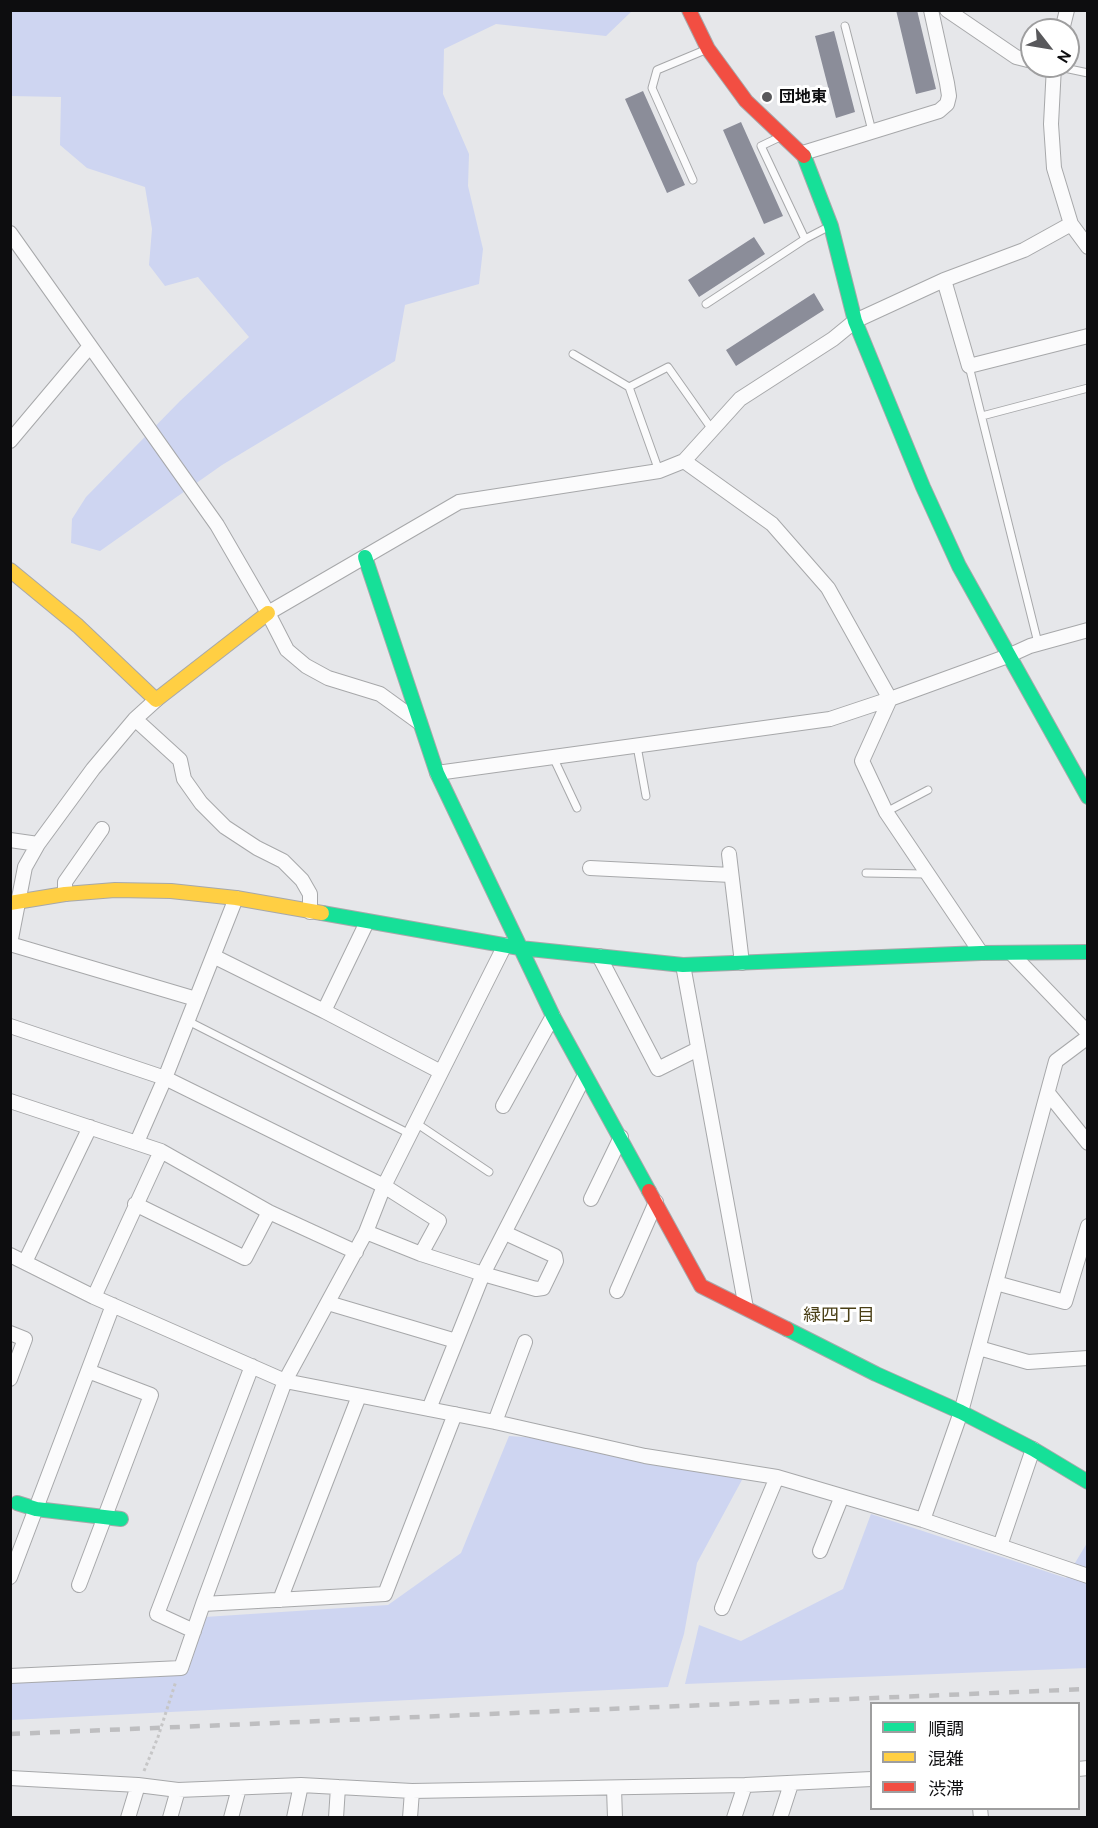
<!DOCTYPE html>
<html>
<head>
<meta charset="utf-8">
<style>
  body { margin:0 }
  #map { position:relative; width:1098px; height:1828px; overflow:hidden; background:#e6e7ea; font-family:Cabin,"Noto Sans JP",sans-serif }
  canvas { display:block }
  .frame { position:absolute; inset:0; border:12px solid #0d0d0f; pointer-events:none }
  .legend { position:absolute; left:870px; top:1702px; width:210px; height:108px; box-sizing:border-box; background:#fff; border:2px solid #9e9e9f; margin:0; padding:8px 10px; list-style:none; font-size:18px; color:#0d0d0f }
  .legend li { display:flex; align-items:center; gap:12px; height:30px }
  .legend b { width:30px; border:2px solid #9e9e9f }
  .north { position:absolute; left:1020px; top:18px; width:60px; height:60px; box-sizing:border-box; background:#fff; border:2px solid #9e9e9f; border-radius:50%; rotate:121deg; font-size:16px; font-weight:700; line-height:24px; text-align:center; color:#0d0d0f }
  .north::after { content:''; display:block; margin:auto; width:21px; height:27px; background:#59595c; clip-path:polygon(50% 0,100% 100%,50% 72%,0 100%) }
</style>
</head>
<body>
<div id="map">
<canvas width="1098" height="1828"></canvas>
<div class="frame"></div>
<ul class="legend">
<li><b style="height:8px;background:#16e098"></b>順調</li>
<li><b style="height:8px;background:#ffcf43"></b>混雑</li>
<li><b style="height:8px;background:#f24e42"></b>渋滞</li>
</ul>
<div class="north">N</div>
</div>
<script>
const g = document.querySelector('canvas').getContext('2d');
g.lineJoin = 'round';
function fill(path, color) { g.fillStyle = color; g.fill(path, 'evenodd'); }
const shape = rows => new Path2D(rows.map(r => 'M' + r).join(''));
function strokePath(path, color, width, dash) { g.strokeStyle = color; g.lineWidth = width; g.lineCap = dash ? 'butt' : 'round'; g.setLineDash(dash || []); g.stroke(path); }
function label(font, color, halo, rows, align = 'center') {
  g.font = font + ' Cabin,"Noto Sans JP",sans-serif'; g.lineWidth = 6; g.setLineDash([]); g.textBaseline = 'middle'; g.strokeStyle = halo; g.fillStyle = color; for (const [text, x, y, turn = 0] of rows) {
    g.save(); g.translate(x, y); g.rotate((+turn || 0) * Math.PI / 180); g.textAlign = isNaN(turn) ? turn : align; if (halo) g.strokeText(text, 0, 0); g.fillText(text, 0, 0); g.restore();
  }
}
fill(shape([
  [11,11,632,11,606,36,496,24,444,49,443,94,469,154,468,186,483,249,479,284,405,305,395,361,222,465,100,551,71,543,72,519,86,497,180,401,249,337,198,277,165,286,149,265,152,229,145,187,87,168,60,145,61,97,11,96],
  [509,1436,579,1441,743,1478,697,1563,684,1634,668,1687,11,1720,11,1675,188,1672,205,1617,388,1605,461,1553],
  [871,1514,1066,1578,1087,1543,1087,1668,685,1684,699,1625,741,1641,843,1589]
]), '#ced5f1');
fill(shape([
  [896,10,917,10,936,89,916,94],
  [834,31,855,112,836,118,815,36],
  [643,91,685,185,667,193,625,99],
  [741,122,783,216,764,224,723,130],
  [754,237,765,254,699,297,688,280],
  [814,293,824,310,736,366,726,350]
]), '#8b8d99');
const lane = shape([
  [845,26,872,131],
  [1055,66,1088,73],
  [782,136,761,146,805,239,830,226],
  [693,180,652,88,657,70,705,50],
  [706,304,805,239],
  [573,354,629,387],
  [969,366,1038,643],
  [982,416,1088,388],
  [659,471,629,387,668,367,711,428],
  [637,746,646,796],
  [553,757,577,808],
  [886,812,928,790],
  [866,873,926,874],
  [188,1021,410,1134],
  [416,1123,489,1172]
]);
const street = shape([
  [947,10,1016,57,1032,61],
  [1062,30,1067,10],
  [1054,66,1051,124,1054,168,1071,224],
  [803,153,939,111,947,104,949,96,947,83,931,10],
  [10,233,217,525,268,613,287,650,306,666,328,678,380,694,420,723],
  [944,280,969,366,1088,336],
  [10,441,90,346],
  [684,461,772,524,828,588,890,699,862,761,886,812,981,953],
  [268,613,459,502,659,471,684,461,740,399,833,339,855,321,944,280,1024,250,1071,224,1088,247],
  [135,719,180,760,184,779,201,803,225,827,257,848,283,861,302,880,310,894,310,912],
  [437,773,830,719,890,699,1008,656,1030,646,1088,630],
  [10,840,38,844,25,867,10,944,196,999],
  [38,844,93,769,135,719,156,700],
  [729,854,742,963],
  [590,868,731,875],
  [65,894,65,882,102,829],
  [367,922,324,1011,441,1072],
  [1012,954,1088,1033],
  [213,956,324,1011],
  [599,956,658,1069,698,1049],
  [683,965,746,1308],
  [10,1026,165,1078,384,1186,439,1221,421,1254],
  [1048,1093,1088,1143],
  [10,1101,161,1151,269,1212,356,1252],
  [503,1106,553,1016],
  [137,1142,165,1078,236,898],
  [591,1199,621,1137],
  [135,1204,245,1258,269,1212],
  [366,1232,421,1254,483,1274,536,1289,543,1288,556,1261,555,1256,505,1233],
  [10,1255,94,1297,285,1381,495,1422,645,1456,777,1477,923,1520,1088,1576],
  [25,1262,90,1127],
  [996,1283,1065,1302,1088,1226],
  [617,1291,656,1202],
  [94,1297,161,1151],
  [328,1303,456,1341],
  [10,1333,25,1339,10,1379],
  [979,1348,1028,1362,1088,1358],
  [429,1409,483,1274,585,1075],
  [495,1422,525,1342],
  [923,1520,961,1412,1056,1061,1088,1037],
  [1000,1546,1033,1449],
  [820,1551,842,1496],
  [10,1577,113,1305],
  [79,1585,151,1395,88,1371],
  [280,1600,359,1396],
  [203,1604,285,1381,366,1232,384,1186,505,945],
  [722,1608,777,1477],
  [194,1631,157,1614,252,1366],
  [10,1676,181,1668,203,1604,385,1594,455,1414],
  [1078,1769,1088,1768],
  [10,1778,138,1785,178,1790,301,1785,412,1791,745,1785,872,1779],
  [614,1788,615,1818],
  [980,1808,981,1818],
  [128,1818,138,1785],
  [170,1818,178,1790],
  [231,1818,239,1788],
  [294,1818,301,1785],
  [336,1818,338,1787],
  [410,1818,412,1791],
  [734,1818,745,1785],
  [780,1818,791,1784]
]);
const fast = shape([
  [804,156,831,226,855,321,923,487,959,566,1088,797],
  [365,557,437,773,553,1016,649,1191],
  [322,913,520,948,683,965,981,953,1088,952],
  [787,1329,876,1374,961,1412,1033,1449,1088,1482],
  [17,1503,36,1509,121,1519]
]);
const slow = shape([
  [10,570,78,626,156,700,268,613],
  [10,903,65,894,115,890,171,891,236,898,322,913]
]);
const jam = shape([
  [689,10,708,49,746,101,804,156],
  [649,1191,701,1286,787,1329]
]);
strokePath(lane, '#a7a8aa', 9);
strokePath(street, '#a7a8aa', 16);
strokePath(fast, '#a7a8aa', 16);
strokePath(slow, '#a7a8aa', 16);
strokePath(jam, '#a7a8aa', 16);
strokePath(shape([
  [144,1771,158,1737,176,1681]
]), '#c6c6c7', 3, [3, 3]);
strokePath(lane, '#fbfbfc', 7);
strokePath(street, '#fbfbfc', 14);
strokePath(fast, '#16e098', 14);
strokePath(slow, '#ffcf43', 14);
strokePath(jam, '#f24e42', 14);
strokePath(shape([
  [10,1734,1088,1689]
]), '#bebec0', 4.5, [10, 10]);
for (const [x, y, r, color] of [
  [767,97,6,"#59595c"]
]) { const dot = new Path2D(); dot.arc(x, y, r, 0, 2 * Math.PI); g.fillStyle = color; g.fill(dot); strokePath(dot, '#fff', 2); }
label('bold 16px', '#0d0d0f', '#fff', [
  ["団地東",779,97]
], 'left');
label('18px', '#4a3f16', '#fff', [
  ["緑四丁目",839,1316]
]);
</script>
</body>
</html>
